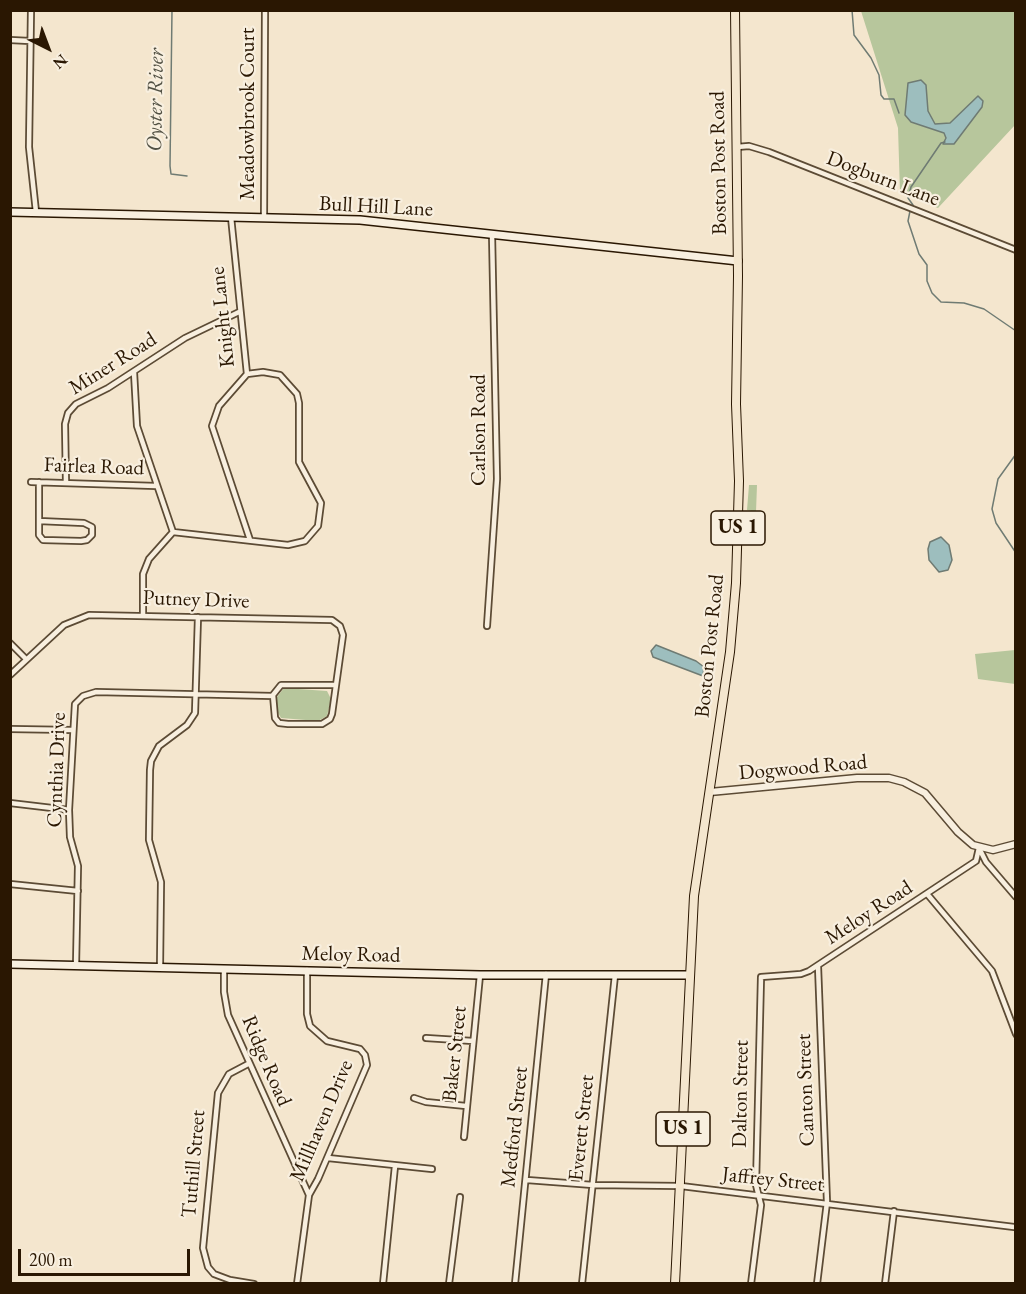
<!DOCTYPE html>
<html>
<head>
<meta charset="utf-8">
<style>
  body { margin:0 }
  #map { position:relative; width:1026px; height:1294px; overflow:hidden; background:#f4e6ce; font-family:"EB Garamond",serif }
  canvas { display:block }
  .frame { position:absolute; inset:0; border:12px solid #2a1702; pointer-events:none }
  .north { position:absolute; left:18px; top:18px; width:60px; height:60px; -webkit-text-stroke:4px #f8efdf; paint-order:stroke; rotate:138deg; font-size:16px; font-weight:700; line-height:24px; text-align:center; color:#2a1702 }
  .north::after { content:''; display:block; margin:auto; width:21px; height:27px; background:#2a1702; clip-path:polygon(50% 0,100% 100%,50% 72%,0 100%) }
  .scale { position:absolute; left:18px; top:1249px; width:172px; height:27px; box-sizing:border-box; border:3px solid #2a1702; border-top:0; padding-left:8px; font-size:18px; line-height:21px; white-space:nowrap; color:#2a1702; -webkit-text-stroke:4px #f8efdf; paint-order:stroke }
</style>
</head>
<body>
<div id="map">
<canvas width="1026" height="1294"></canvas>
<div class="frame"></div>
<div class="north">N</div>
<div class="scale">200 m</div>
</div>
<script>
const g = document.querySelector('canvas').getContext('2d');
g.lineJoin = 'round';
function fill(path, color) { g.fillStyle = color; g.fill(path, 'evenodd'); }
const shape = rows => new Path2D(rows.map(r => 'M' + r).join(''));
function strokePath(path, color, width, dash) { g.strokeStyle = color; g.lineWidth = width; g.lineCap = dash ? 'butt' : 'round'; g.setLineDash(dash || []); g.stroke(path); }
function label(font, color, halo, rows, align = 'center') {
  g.font = font + ' "EB Garamond",serif'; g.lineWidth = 4.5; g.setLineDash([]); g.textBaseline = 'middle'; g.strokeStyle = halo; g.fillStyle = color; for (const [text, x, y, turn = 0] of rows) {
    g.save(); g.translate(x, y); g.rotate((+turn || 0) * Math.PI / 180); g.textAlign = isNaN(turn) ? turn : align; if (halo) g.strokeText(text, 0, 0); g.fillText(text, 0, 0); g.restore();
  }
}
fill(shape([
  [861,11,1015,11,1015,125,938,208,900,192,898,128],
  [749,485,757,485,756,512,747,510],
  [1015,650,1015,684,978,679,975,654],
  [284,688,327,691,331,699,327,716,318,721,281,718,277,711,277,697]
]), '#b7c69c');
const water = shape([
  [921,80,926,85,928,111,935,124,950,123,978,96,983,101,982,107,954,144,943,144,946,138,944,133,911,122,905,115,908,83,921,80],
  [941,537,949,545,952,560,948,570,939,572,929,560,928,549,930,542,941,537],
  [656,645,696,661,704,667,703,676,653,657,651,651,656,645]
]);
fill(water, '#9dbebe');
strokePath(water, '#6f7b73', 1.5);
strokePath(shape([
  [172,10,170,166,171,174,187,176],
  [852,10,854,35,871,58,879,75,881,95,884,99,894,99,899,113],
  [913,205,908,198,911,187,941,143,945,142],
  [910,211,908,221,919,254,927,265,927,281,932,293,941,302,964,303,984,309,1016,331],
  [1016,454,998,479,992,509,996,523,1016,553]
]), '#6f7b73', 1.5);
const minor = shape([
  [31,10,29,147,36,212],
  [10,40,30,41],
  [737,147,749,146,769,152,1016,250],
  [231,217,247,374,219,406,212,426,250,540],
  [264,218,265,10],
  [134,372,137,426,173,532,149,559,143,574,143,614],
  [31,482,156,486],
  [39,482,39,521],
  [66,483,65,424,68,413,76,404,108,388,185,338,239,312],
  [39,521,84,523,92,527,92,535,87,540,81,541,43,540,39,535,39,521],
  [173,532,288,545,305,541,318,526,321,503,299,462,299,403,297,394,280,375,263,372,247,374],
  [487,626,497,479,492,234],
  [10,643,26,659],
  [10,675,64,625,89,615,332,620,340,626,343,635,332,714,330,719,322,724,288,724,279,723,275,718,273,695,281,685,336,685],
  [10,729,72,730],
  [10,803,69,810],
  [979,848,986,862,1016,897],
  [10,884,78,891],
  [928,895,992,971,1016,1034],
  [76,966,78,866,70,837,69,810,75,704,83,696,96,692,273,696],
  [160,967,161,882,149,840,150,770,151,761,159,746,187,725,195,713,198,617],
  [224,969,224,992,228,1015,309,1195],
  [426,1038,473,1041],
  [248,1064,229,1074,218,1093,203,1248,208,1267,214,1274,230,1280,254,1284],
  [414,1098,426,1102,466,1106],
  [464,1137,480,975],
  [328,1158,432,1169],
  [527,1180,593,1185,681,1186,1014,1227],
  [297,1284,309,1195,318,1179,367,1065,365,1055,360,1049,327,1041,310,1026,307,1014,307,970],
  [383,1284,395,1166],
  [449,1284,460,1197],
  [515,1284,546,974],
  [582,1284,615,975],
  [751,1284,761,1205,756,1185,761,977,801,974,809,971,976,861,979,848],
  [817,1284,827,1202,818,966],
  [885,1284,894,1211]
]);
const tertiary = shape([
  [710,792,857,778,889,778,904,782,925,793,958,832,973,845,993,850,1016,844]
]);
const secondary = shape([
  [10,212,360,220,738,261],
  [10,964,480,975,690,975]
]);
const primary = shape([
  [675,1284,694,896,730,652,736,583,739,481,736,404,738,276,735,10]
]);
strokePath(minor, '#5c4b35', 8);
strokePath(tertiary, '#5c4b35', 9);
strokePath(secondary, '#2a1702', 10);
strokePath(primary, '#2a1702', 10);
strokePath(minor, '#f8efdf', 4.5);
strokePath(tertiary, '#f8efdf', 6);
strokePath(secondary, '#f8efdf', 7);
strokePath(primary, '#f4e6ce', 8);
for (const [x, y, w] of [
  [738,528,54],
  [683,1129,54]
]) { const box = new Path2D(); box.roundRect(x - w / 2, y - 17, w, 34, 4.5); g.fillStyle = '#f8efdf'; g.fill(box); strokePath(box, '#2a1702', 1.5); }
label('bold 20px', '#2a1702', null, [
  ["US 1",738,528],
  ["US 1",683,1129]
]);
label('21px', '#2a1702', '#f8efdf', [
  ["Meadowbrook Court",248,114,-90],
  ["Boston Post Road",719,163,-91],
  ["Dogburn Lane",883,179,21],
  ["Bull Hill Lane",376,207,3],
  ["Knight Lane",223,317,-96],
  ["Miner Road",113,364,-32],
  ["Carlson Road",479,430,-90],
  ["Fairlea Road",94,467,2],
  ["Putney Drive",196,600,2],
  ["Boston Post Road",710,646,-84],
  ["Dogwood Road",803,768,-5],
  ["Cynthia Drive",57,770,-88],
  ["Meloy Road",869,913,-33],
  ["Meloy Road",351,955,1],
  ["Baker Street",455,1054,-84],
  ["Ridge Road",266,1061,67],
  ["Canton Street",806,1090,-92],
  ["Dalton Street",741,1094,-89],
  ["Millhaven Drive",322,1121,-67],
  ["Medford Street",515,1127,-84],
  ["Everett Street",582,1128,-84],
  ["Tuthill Street",194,1164,-85],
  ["Jaffrey Street",773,1180,6]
]);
label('italic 22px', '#525144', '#f8efdf', [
  ["Oyster River",156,100,-89]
]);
</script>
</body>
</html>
